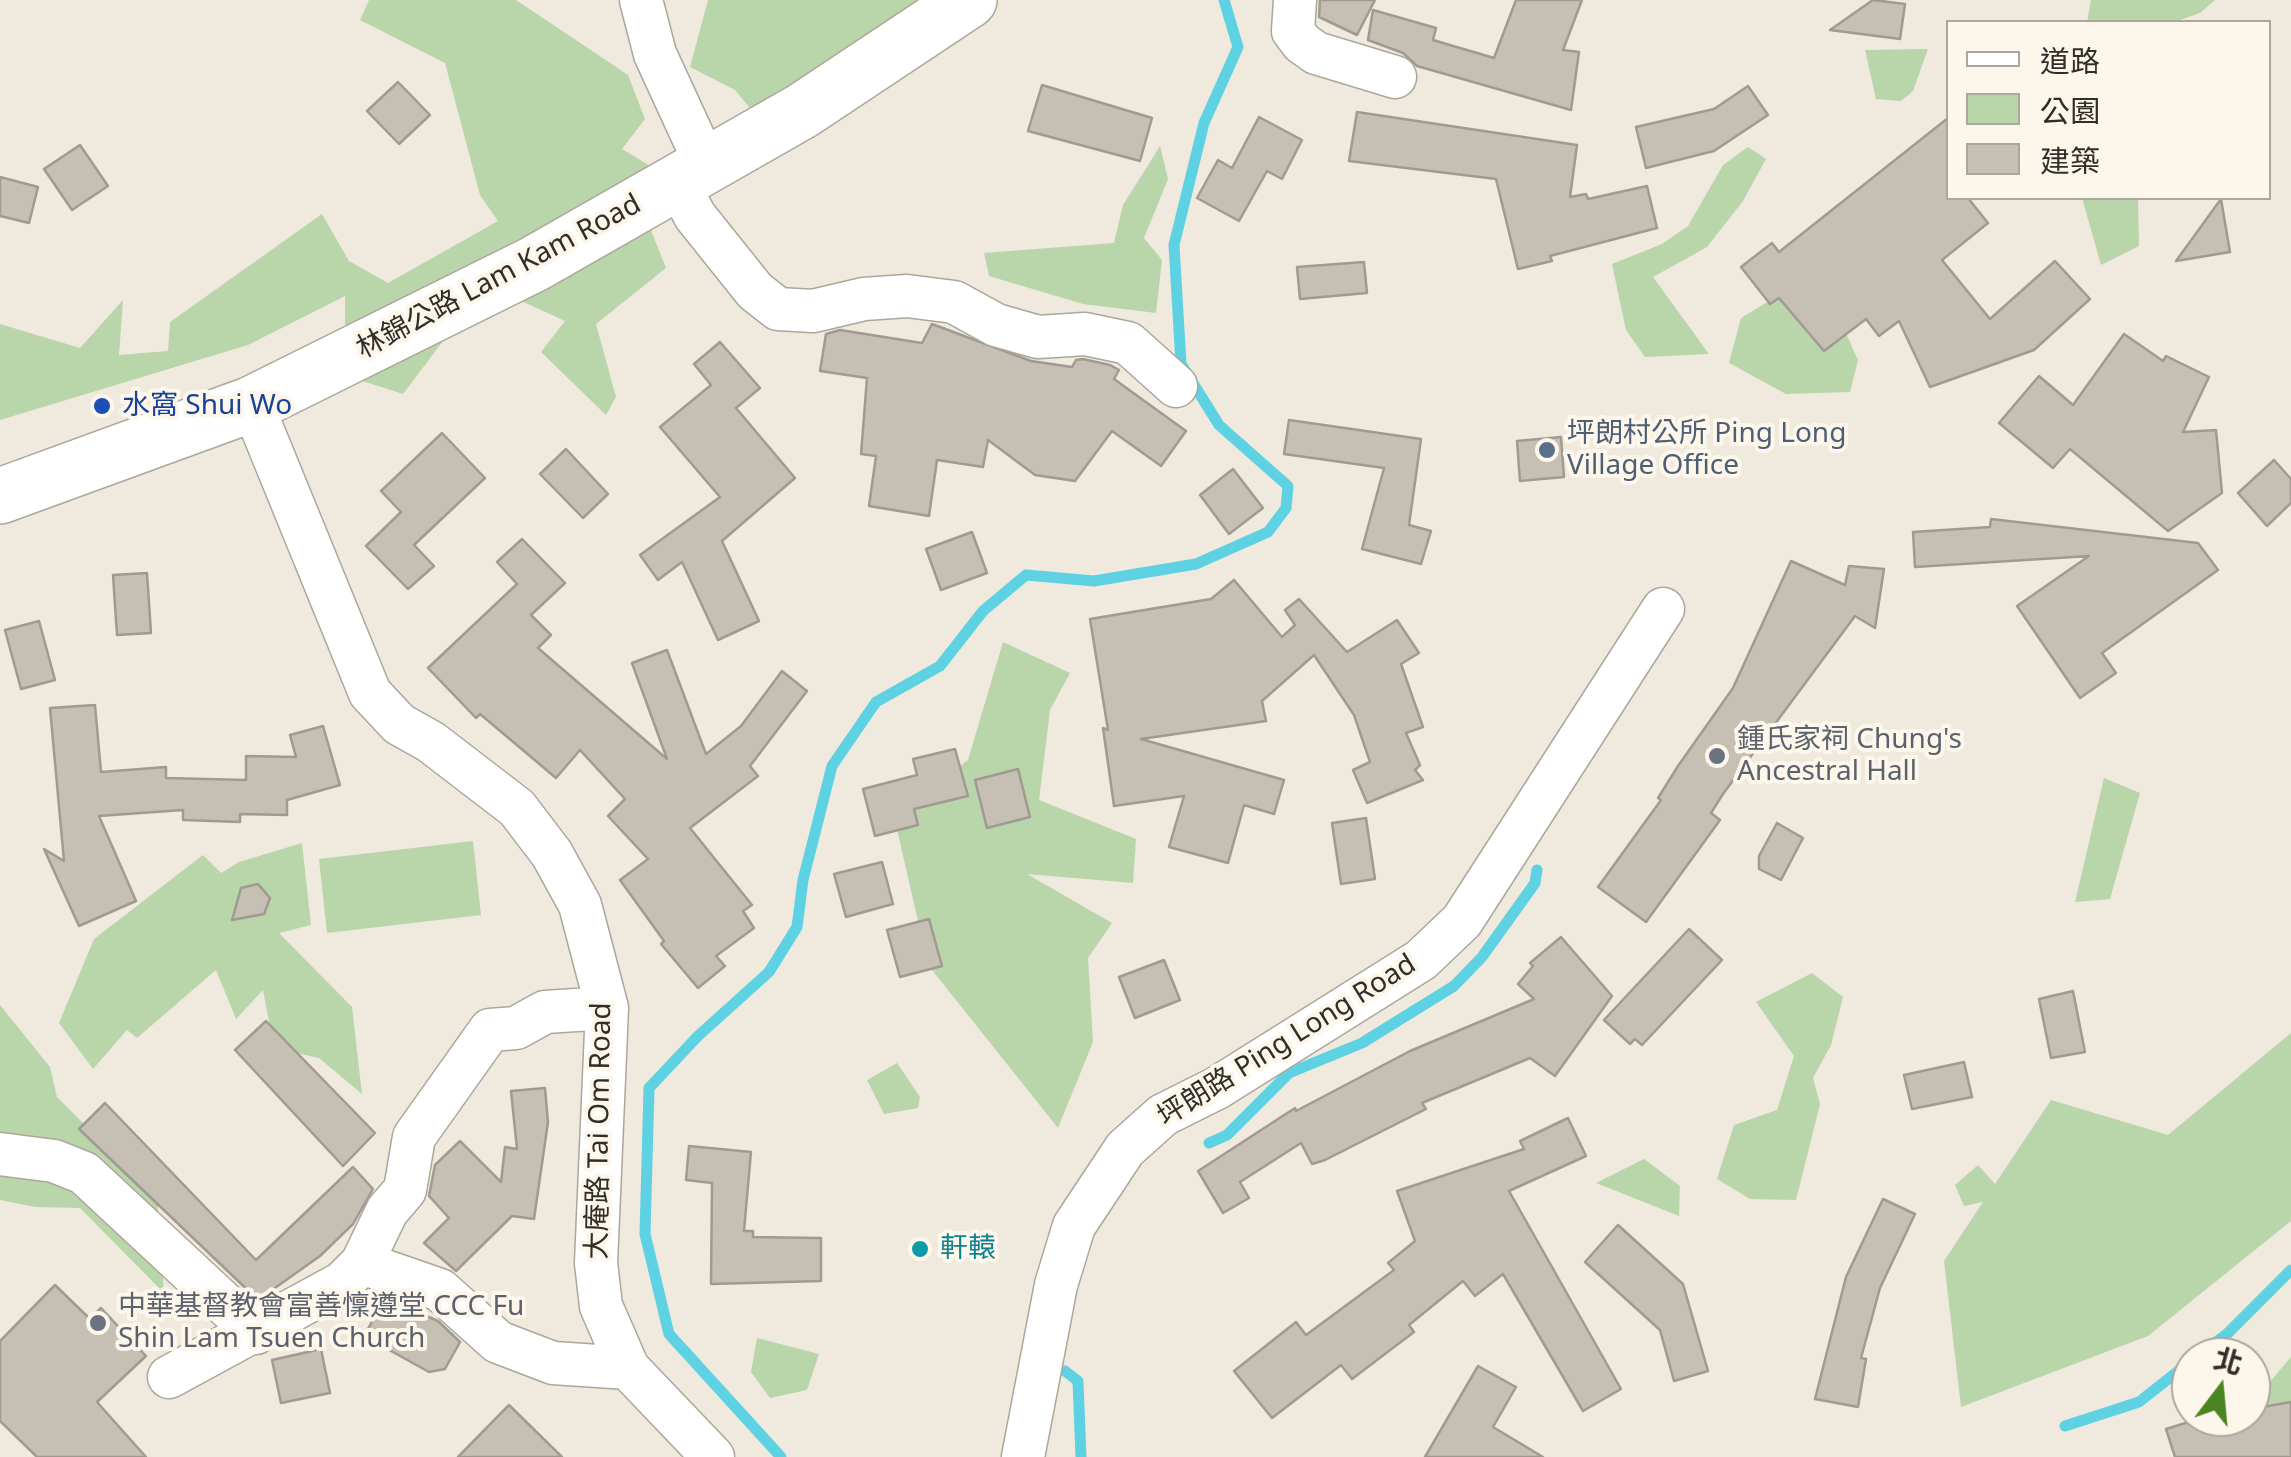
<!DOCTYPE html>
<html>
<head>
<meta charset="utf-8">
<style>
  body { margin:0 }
  #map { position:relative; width:2291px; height:1457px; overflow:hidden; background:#f0e9de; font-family:"Noto Sans","Noto Sans TC",sans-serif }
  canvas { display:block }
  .legend { position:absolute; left:1946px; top:20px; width:325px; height:180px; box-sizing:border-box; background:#fdf7eb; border:2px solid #aba79e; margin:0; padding:12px 18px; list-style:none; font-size:30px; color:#302e2a }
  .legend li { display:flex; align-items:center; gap:20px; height:50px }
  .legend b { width:50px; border:2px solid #aba79e }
  .north { position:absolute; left:2171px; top:1337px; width:100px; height:100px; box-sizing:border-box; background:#fdf7eb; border:2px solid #aba79e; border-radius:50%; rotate:16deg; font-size:28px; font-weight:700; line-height:40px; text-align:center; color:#302e2a }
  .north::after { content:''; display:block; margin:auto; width:35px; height:45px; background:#4b8522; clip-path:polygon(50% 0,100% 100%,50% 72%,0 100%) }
</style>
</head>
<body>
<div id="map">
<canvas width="2291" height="1457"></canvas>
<ul class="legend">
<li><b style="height:12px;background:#fff"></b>道路</li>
<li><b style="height:28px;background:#b9d5aa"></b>公園</li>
<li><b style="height:28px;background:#c5bfb4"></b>建築</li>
</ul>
<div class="north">北</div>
</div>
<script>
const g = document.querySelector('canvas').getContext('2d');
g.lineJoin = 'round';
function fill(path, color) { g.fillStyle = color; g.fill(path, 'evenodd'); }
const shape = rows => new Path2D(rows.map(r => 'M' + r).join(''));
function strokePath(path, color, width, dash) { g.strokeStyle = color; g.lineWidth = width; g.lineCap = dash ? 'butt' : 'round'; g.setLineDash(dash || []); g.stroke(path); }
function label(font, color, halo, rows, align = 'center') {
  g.font = font + ' "Noto Sans","Noto Sans TC",sans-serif'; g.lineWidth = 8; g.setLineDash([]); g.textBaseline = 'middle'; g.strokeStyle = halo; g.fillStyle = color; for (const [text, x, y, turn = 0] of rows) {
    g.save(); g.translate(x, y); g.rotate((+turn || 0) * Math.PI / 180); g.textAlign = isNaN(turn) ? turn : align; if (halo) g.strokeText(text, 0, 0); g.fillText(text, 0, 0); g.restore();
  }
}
fill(shape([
  [369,0,516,0,628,75,645,119,622,149,662,173,648,223,666,268,596,324,616,397,606,415,541,352,565,321,517,299,462,316,403,394,356,379,345,342,345,296,248,345,0,420,0,324,80,348,123,300,119,355,168,351,170,322,322,214,349,261,388,283,498,221,480,195,445,63,360,20],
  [708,0,991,0,996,4,973,24,760,120,735,90,690,67],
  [2091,0,2215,0,2200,13,2174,22,2087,22],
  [1928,49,1913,91,1901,101,1876,99,1865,50],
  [1160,146,1168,179,1144,238,1162,260,1156,313,1083,304,989,276,984,253,1114,243,1123,205],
  [1748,147,1766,159,1743,201,1707,247,1653,277,1709,354,1645,357,1626,330,1612,264,1662,244,1688,226,1723,165],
  [2082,198,2138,198,2139,246,2101,265],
  [1787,290,1839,318,1858,360,1850,392,1786,394,1729,363,1741,318],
  [1003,642,1070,673,1050,710,1039,800,1136,839,1133,883,1027,874,1112,923,1088,958,1093,1042,1058,1128,928,965,894,816,968,760],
  [2104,778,2140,793,2110,899,2075,902],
  [473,841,481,915,327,933,319,859],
  [302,843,311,925,279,933,352,1007,362,1094,319,1058,274,1048,263,990,236,1019,216,970,137,1038,127,1030,93,1069,59,1023,94,939,203,855,221,873,239,862],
  [1812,973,1843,997,1831,1045,1813,1078,1820,1104,1796,1200,1750,1199,1717,1179,1734,1125,1777,1110,1794,1056,1756,1002],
  [0,1005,50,1067,57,1097,157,1197,164,1293,80,1208,35,1207,0,1200],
  [2291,1033,2291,1221,2148,1336,1961,1407,1944,1261,1983,1202,1964,1206,1955,1185,1978,1165,1995,1184,2051,1100,2168,1135],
  [897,1063,920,1097,918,1108,884,1114,867,1080],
  [1644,1159,1680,1186,1679,1216,1596,1183],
  [757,1338,819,1354,807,1390,770,1398,751,1372],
  [2291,1357,2291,1457,2206,1457,2251,1417,2251,1404]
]), '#b9d5aa');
strokePath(shape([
  [1209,1143,1227,1135,1289,1073,1362,1043,1454,986,1482,957,1535,883,1537,870],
  [2196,1357,2227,1334,2291,1270],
  [1065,1371,1078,1381,1081,1457],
  [2065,1426,2139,1402,2191,1361],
  [781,1457,669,1334,645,1234,649,1088,698,1036,769,972,797,927,803,880,832,766,876,702,940,666,983,611,1026,575,1094,581,1196,564,1268,532,1286,508,1288,486,1219,425,1181,364,1174,245,1204,123,1238,47,1224,0]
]), '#5ed2e2', 11);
const building = shape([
  [1320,0,1375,0,1357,35,1319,17,1320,0],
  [1516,0,1582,0,1563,50,1579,52,1571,110,1417,66,1403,53,1368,40,1373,10,1436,28,1433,40,1494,58,1516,0],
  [1873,0,1905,4,1900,39,1830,30,1873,0],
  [398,82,430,115,399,144,367,111,398,82],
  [1042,85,1152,118,1140,161,1028,131,1042,85],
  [1748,86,1768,115,1714,151,1646,168,1636,127,1714,109,1748,86],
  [1357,112,1577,145,1570,197,1586,194,1588,199,1647,186,1657,228,1550,256,1552,261,1518,269,1496,179,1349,161,1357,112],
  [1259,117,1302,140,1282,179,1267,171,1239,221,1197,198,1218,160,1232,168,1259,117],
  [1948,118,1948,198,1968,198,1988,223,1942,260,1990,319,2055,261,2090,299,2034,350,1930,387,1899,321,1879,336,1866,319,1824,351,1779,298,1770,304,1741,267,1772,243,1779,252,1948,118],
  [80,145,108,186,72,210,44,169,80,145],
  [0,177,38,187,29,223,0,216,0,177],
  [2221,199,2230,252,2176,261,2221,199],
  [1364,262,1367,293,1300,299,1297,267,1364,262],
  [932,324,1031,361,1072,367,1076,360,1083,359,1110,365,1119,370,1114,379,1186,431,1161,466,1112,431,1075,481,1035,475,988,440,983,467,937,460,929,516,869,506,876,456,861,454,867,378,820,371,826,334,840,330,922,343,932,324],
  [2124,334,2163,361,2166,356,2209,377,2183,432,2216,430,2222,493,2168,531,2070,449,2053,468,1999,423,2039,376,2073,405,2124,334],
  [720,342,760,388,736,408,795,478,722,541,759,621,718,640,682,562,658,580,640,555,720,497,660,427,711,385,694,364,720,342],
  [1289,420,1421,439,1409,525,1431,531,1421,564,1362,549,1384,468,1284,454,1289,420],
  [442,433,485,478,414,545,434,566,408,589,366,546,401,512,381,491,442,433],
  [1561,437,1564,477,1520,481,1517,441,1561,437],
  [566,449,608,494,583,518,540,474,566,449],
  [2274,460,2291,479,2291,503,2267,526,2238,493,2274,460],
  [1233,469,1263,508,1229,534,1200,495,1233,469],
  [1991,519,2198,543,2218,570,2102,653,2116,673,2080,698,2017,606,2089,556,1915,567,1913,532,1990,527,1991,519],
  [972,532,987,573,941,590,926,549,972,532],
  [522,539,565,583,531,615,551,635,538,648,667,759,632,663,667,650,706,754,741,726,782,671,807,691,750,766,758,776,690,828,752,905,743,911,754,928,716,956,725,966,698,988,661,944,664,941,620,880,648,859,608,816,625,799,580,750,556,778,480,714,476,718,428,668,517,584,497,562,522,539],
  [1791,561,1845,585,1849,566,1884,569,1875,628,1855,616,1723,794,1711,813,1720,820,1646,922,1598,887,1661,800,1658,798,1678,766,1733,688,1791,561],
  [147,573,151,633,117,635,113,575,147,573],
  [1234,580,1282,637,1295,625,1285,610,1299,599,1347,652,1397,620,1419,653,1401,664,1423,727,1406,733,1420,765,1415,770,1423,780,1367,803,1353,770,1370,762,1354,715,1314,655,1262,701,1266,721,1141,739,1284,780,1274,814,1244,805,1228,863,1169,847,1184,796,1114,806,1103,728,1108,730,1090,619,1211,599,1234,580],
  [39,621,55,680,21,689,5,630,39,621],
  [95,705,101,772,166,767,166,778,246,780,246,756,296,757,290,735,323,726,340,785,287,800,287,815,240,814,240,822,183,820,183,810,99,816,136,901,79,926,44,849,64,861,50,708,95,705],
  [955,749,968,796,914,809,918,825,875,836,863,789,917,775,913,759,955,749],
  [1018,769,1030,817,987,828,975,780,1018,769],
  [1366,818,1375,879,1341,884,1332,823,1366,818],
  [1777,823,1803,838,1781,880,1759,869,1759,856,1777,823],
  [882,862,893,904,846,917,834,874,882,862],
  [258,884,270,898,264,914,232,920,241,888,258,884],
  [929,919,942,966,900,977,887,930,929,919],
  [1689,929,1722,960,1642,1045,1635,1039,1630,1044,1604,1020,1689,929],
  [1561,937,1612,996,1555,1076,1530,1058,1422,1103,1426,1109,1325,1160,1312,1164,1301,1143,1240,1182,1249,1198,1223,1213,1198,1171,1295,1108,1296,1111,1410,1051,1534,999,1518,984,1533,966,1530,963,1561,937],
  [1164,960,1180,1000,1135,1018,1119,977,1164,960],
  [2073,991,2085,1052,2051,1058,2039,999,2073,991],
  [266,1021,375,1133,343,1166,235,1050,266,1021],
  [1964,1062,1972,1097,1912,1109,1904,1075,1964,1062],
  [545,1088,548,1122,534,1219,512,1216,456,1271,424,1243,449,1218,429,1196,435,1165,460,1141,501,1182,505,1147,517,1149,511,1091,545,1088],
  [105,1103,256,1260,353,1167,373,1189,353,1224,320,1256,258,1300,79,1129,105,1103],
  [1568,1118,1586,1156,1509,1191,1621,1389,1583,1411,1503,1274,1475,1296,1463,1281,1409,1325,1414,1332,1352,1379,1341,1365,1272,1418,1234,1371,1296,1322,1306,1335,1394,1270,1388,1263,1415,1241,1397,1191,1524,1149,1520,1141,1568,1118],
  [689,1146,751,1152,744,1231,753,1231,753,1237,821,1238,821,1281,711,1284,712,1183,686,1180,689,1146],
  [1883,1199,1915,1214,1880,1288,1861,1358,1866,1359,1858,1407,1815,1399,1846,1277,1883,1199],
  [1618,1225,1683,1284,1708,1371,1674,1381,1660,1330,1585,1262,1618,1225],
  [55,1285,90,1319,101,1308,146,1356,97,1402,146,1457,37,1457,0,1421,0,1341,55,1285],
  [385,1298,438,1321,460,1342,445,1369,429,1372,364,1336,385,1298],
  [321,1349,330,1393,281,1403,272,1360,321,1349],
  [1478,1366,1516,1387,1493,1427,1543,1457,1425,1457,1478,1366],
  [2291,1402,2291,1457,2175,1457,2166,1429,2205,1417,2251,1417,2251,1409,2291,1402],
  [509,1405,562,1457,458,1457,509,1405]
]);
fill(building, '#c5bfb4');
strokePath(building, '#a09a90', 2.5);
const minor = shape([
  [641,0,655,54,706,165],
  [1295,0,1293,31,1302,43,1316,53,1395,77],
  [677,182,695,216,755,291,778,309,813,311,864,299,907,296,954,302,996,325,1038,337,1085,334,1128,343,1176,386],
  [252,404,370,693,399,724,431,742,517,808,552,854,580,905,607,1008,596,1263,601,1306,628,1368,713,1457],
  [0,1154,54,1161,84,1173,256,1333],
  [362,1263,440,1290,498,1342,553,1363,628,1368],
  [169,1377,342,1283,362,1263,387,1211,405,1190,414,1137,490,1030,516,1028,545,1012,607,1008],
  [1023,1457,1056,1285,1074,1226,1125,1149,1163,1115,1217,1088,1421,960,1462,921,1663,609]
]);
const secondary = shape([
  [0,496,252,404,534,264,802,111,969,0]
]);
strokePath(minor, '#aca69b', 45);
strokePath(secondary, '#aca69b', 58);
strokePath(minor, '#fff', 42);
strokePath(secondary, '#fff', 55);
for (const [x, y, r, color] of [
  [102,406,10,"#1a4fb4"],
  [1547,450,10,"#5c6f8a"],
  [1717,756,10,"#6b7280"],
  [920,1249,10,"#0f9aa8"],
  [98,1323,10,"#6b7280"]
]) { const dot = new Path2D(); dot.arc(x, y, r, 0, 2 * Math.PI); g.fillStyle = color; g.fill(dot); strokePath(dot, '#fdf7eb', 4); }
label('28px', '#302e2a', '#fdf7eb', [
  ["林錦公路 Lam Kam Road",499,277,-28],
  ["坪朗路 Ping Long Road",1287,1041,-32],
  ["大庵路 Tai Om Road",600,1131,-89]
]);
label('28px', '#164399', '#fdf7eb', [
  ["水窩 Shui Wo",122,406]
], 'left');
label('28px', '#4e5e75', '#fdf7eb', [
  ["坪朗村公所 Ping Long",1567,434],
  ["Village Office",1567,466]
], 'left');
label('28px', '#5b616d', '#fdf7eb', [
  ["鍾氏家祠 Chung's",1737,740],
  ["Ancestral Hall",1737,772],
  ["中華基督教會富善懍遵堂 CCC Fu",118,1307],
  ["Shin Lam Tsuen Church",118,1339]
], 'left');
label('28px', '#0d838f', '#fdf7eb', [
  ["軒轅",940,1249]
], 'left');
</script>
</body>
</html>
